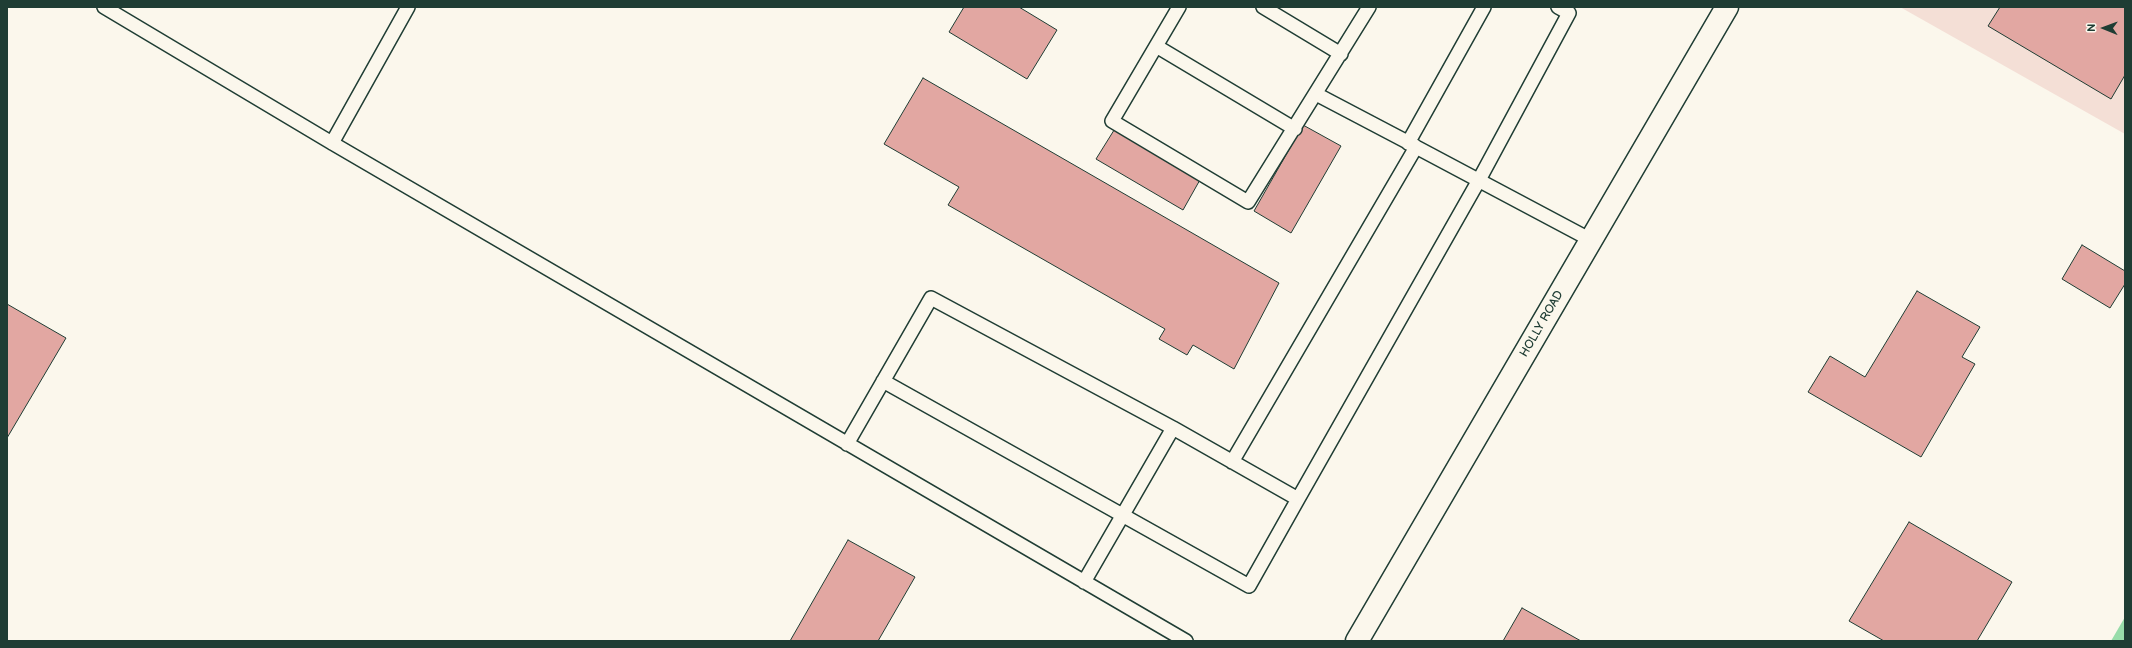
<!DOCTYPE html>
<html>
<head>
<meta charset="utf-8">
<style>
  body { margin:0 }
  #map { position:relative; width:2132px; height:648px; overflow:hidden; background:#fbf7ec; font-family:"Balsamiq Sans",sans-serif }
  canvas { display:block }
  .frame { position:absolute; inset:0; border:8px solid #1f3d34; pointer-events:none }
  .north { position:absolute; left:2084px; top:8px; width:40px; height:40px; -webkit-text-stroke:3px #fbf7ec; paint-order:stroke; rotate:271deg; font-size:11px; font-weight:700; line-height:16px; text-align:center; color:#1f3d34 }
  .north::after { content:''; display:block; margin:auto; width:14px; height:18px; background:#1f3d34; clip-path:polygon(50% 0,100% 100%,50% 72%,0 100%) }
</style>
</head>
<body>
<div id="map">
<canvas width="2132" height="648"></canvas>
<div class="frame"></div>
<div class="north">N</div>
</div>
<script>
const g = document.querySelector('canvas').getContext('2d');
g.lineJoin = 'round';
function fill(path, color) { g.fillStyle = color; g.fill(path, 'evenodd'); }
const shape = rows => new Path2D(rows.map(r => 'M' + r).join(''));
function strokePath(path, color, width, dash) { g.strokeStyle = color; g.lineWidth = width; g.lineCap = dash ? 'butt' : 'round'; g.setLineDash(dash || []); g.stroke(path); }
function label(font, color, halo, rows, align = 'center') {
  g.font = font + ' "Balsamiq Sans",sans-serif'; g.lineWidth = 4; g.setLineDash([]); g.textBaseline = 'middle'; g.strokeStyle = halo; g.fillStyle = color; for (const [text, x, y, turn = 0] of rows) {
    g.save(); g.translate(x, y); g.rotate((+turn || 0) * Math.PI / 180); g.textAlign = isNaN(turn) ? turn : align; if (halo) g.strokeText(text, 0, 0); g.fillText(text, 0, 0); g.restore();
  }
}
fill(shape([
  [1900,7,2125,7,2125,134]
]), '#f4dfd6');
fill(shape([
  [2125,617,2125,641,2111,641]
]), '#97dca9');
const building = shape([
  [964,7,1019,7,1057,30,1027,79,949,32,964,7],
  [2000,7,2125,7,2125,75,2111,99,1988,26,2000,7],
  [923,78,1279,283,1234,369,1193,345,1187,355,1159,339,1165,329,948,205,959,187,884,144,923,78],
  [1303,125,1341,146,1291,233,1254,211,1303,125],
  [1116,127,1201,178,1183,210,1096,159,1116,127],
  [2082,245,2125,271,2125,284,2110,308,2062,279,2082,245],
  [1917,291,1980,327,1962,357,1975,364,1921,457,1808,392,1830,356,1865,377,1917,291],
  [7,304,66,338,7,438,7,304],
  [1909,522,2012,582,1977,641,1884,641,1849,621,1909,522],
  [848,540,915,577,878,641,790,641,848,540],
  [1522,608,1581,641,1503,641,1522,608]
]);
fill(building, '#e2a7a2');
strokePath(building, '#1f3d34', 1);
const service = shape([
  [104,7,332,143,1186,641],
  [1179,7,1112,121,1248,202,1369,7],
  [1263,7,1341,54],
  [1156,46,1295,129],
  [1316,94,1415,146],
  [332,143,408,7],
  [1408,143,1484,7],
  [883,381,1249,586,1298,499,1173,428],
  [847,444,931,298,1173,428,1084,582],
  [1232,462,1416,147,1591,240],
  [1298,499,1479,180,1569,13,1558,7]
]);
const secondary = shape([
  [1357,641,1727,7]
]);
strokePath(service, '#1f3d34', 16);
strokePath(secondary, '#1f3d34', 25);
strokePath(service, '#fbf7ec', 13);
strokePath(secondary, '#fbf7ec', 22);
label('12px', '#1f3d34', '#fbf7ec', [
  ["HOLLY ROAD",1542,324,-60]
]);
</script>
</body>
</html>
